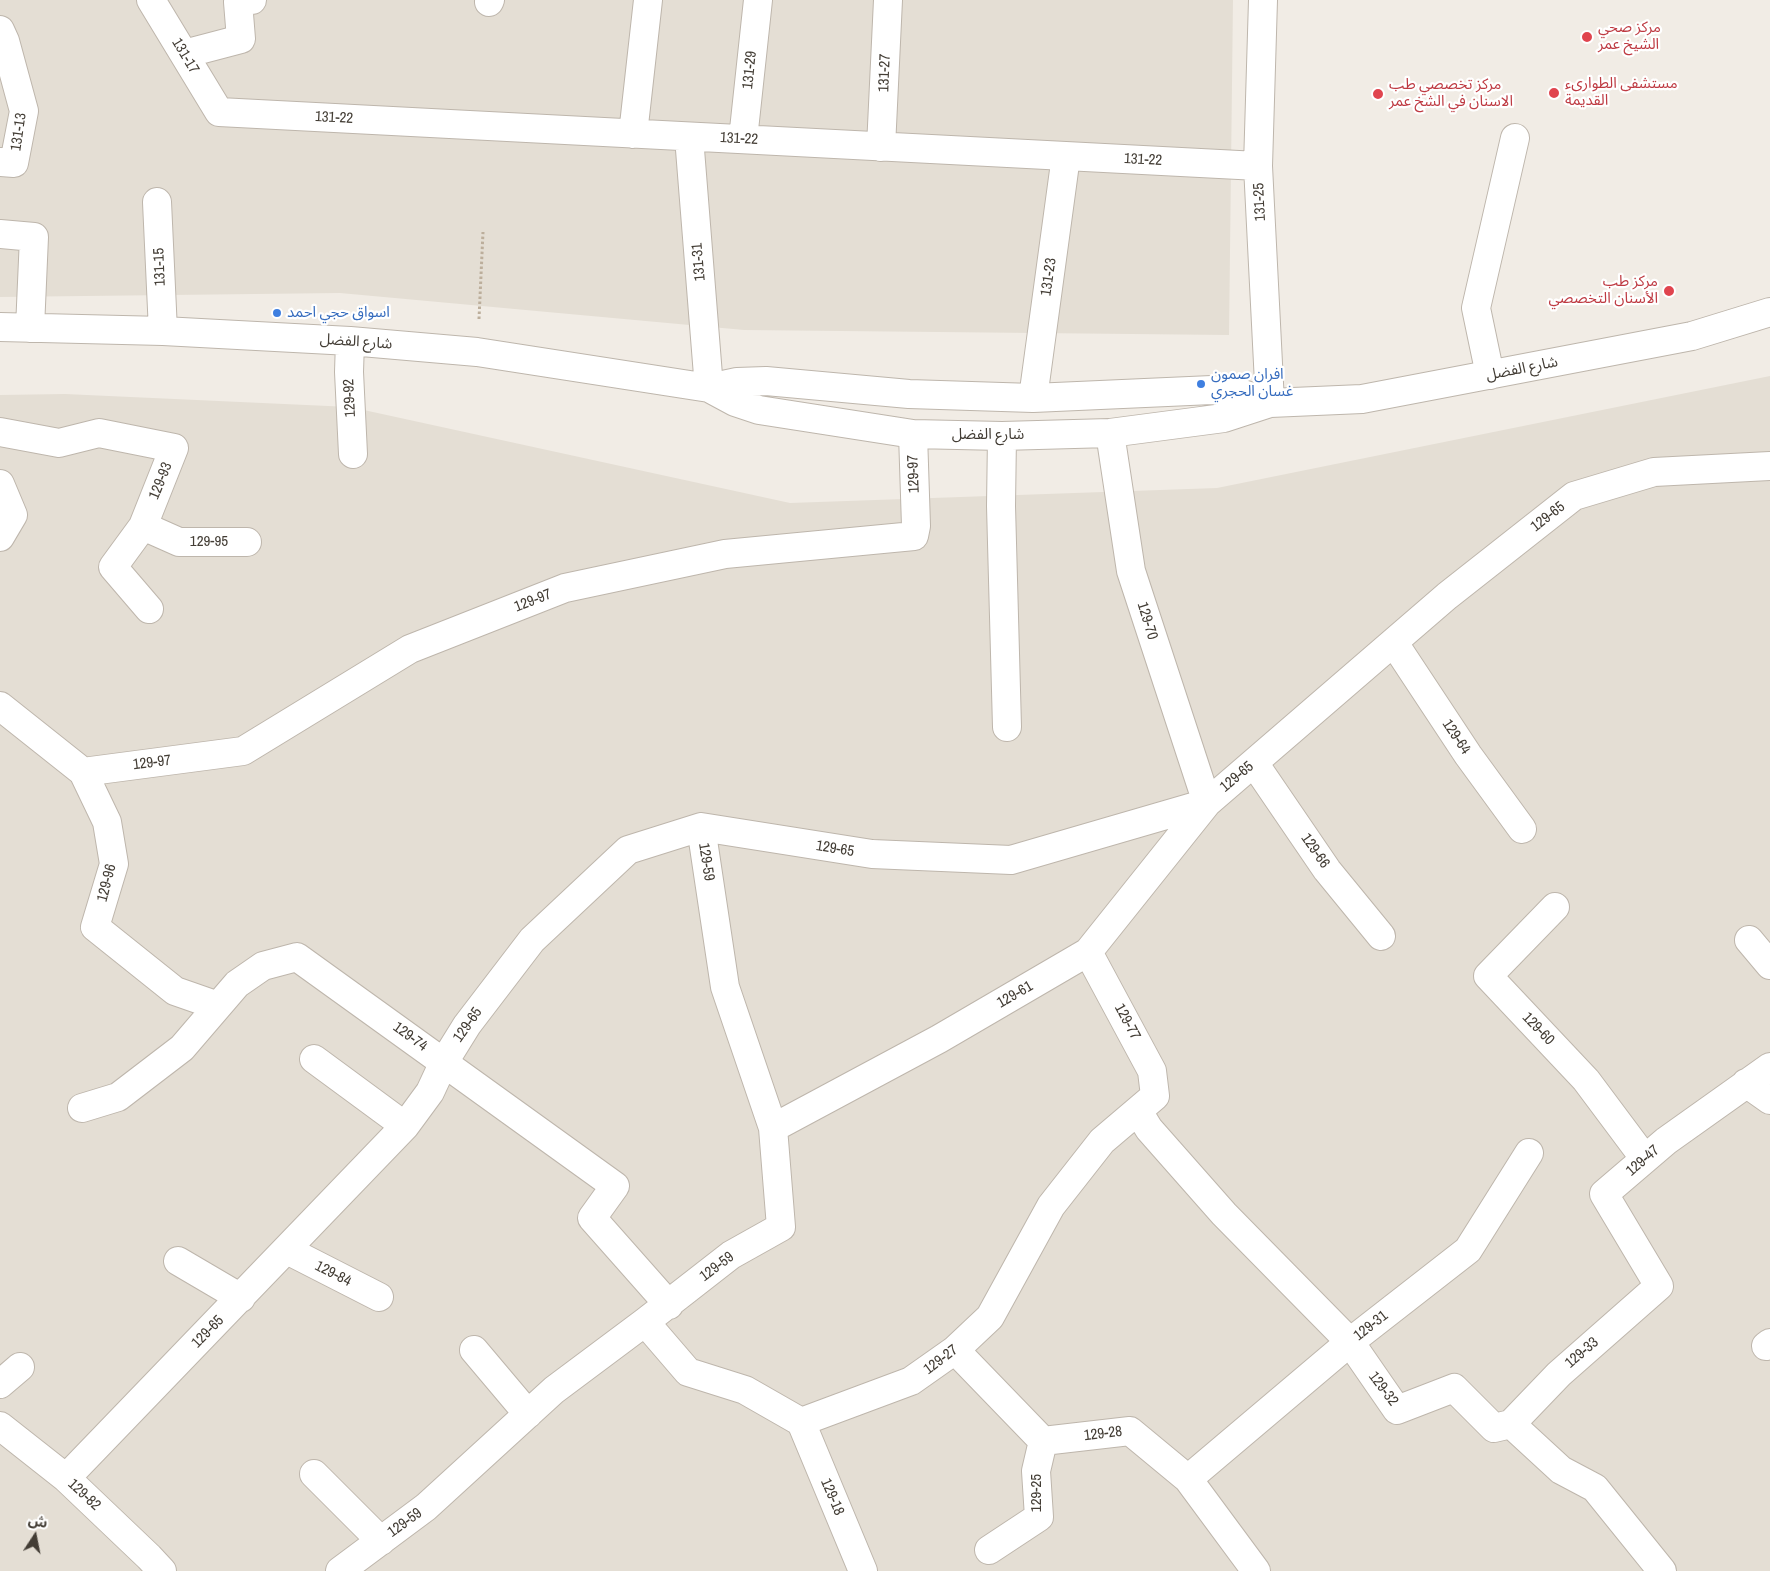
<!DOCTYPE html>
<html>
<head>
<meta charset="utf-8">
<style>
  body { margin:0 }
  #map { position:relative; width:1770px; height:1571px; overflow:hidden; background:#f1ece5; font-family:"Archivo Narrow","Noto Sans Arabic",sans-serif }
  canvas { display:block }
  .north { position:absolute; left:10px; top:1511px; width:50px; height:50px; -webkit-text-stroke:4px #fff; paint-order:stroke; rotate:11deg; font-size:14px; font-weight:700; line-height:20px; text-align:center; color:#433d35 }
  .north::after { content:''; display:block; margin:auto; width:18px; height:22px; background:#433d35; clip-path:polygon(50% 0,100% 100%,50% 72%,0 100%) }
</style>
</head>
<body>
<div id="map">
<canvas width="1770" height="1571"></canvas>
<div class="north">ش</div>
</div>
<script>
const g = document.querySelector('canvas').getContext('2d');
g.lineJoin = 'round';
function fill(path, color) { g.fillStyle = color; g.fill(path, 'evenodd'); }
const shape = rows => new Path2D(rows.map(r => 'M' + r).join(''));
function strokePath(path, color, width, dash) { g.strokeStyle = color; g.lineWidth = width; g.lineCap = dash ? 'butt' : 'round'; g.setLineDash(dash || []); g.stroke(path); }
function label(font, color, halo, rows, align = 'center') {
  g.font = font + ' "Archivo Narrow","Noto Sans Arabic",sans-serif'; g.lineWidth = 4.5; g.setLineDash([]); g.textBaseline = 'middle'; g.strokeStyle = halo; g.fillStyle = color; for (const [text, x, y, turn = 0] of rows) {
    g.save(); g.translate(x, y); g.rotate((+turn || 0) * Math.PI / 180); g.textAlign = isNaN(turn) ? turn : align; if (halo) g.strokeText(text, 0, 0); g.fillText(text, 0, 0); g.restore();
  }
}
fill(shape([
  [0,0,1233,0,1229,335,744,330,340,293,0,297],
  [1770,376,1770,1571,0,1571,0,395,65,394,350,407,790,503,1217,488]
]), '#e4ded4');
const minor = shape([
  [151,0,219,112,1258,166],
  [1263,0,1258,166,1270,403],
  [489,2,490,0],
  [0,30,5,41,24,111,14,163,0,162],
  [184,54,241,39,238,2,252,0],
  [633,134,648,0],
  [689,137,709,388],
  [743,139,758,0],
  [881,147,888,0],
  [157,202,163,331],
  [0,234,34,237,30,328],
  [0,327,163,331,350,341,477,352,709,388,735,402,759,410,913,434,1002,436,1110,433,1224,418,1270,403,1362,399,1692,336,1770,312],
  [350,341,349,372,353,454],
  [1490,375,1476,308,1515,138],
  [709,388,737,382,766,381,909,394,1033,398,1212,390,1240,393,1270,403],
  [1033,398,1066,156],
  [0,432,59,443,99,433,174,448,143,526,113,567,149,609],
  [1002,436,1001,506,1007,727],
  [0,484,13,515,0,537],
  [143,526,179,542,247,542],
  [1394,643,1468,755,1522,829],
  [0,706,83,772,107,822,114,864,95,927,175,991,218,1006],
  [1254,763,1327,870,1381,936],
  [83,772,243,751,410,649,565,588,725,554,914,536,916,526,913,434],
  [1555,907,1488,976,1586,1080,1645,1159],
  [1749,940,1770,965],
  [314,1059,405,1126],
  [1746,1083,1770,1100],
  [82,1108,118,1097,182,1048,237,984,263,966,297,957,615,1186,592,1218,669,1305],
  [1138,1111,1149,1129,1224,1214,1350,1342,1397,1410,1454,1388,1494,1428,1511,1424,1561,1470,1595,1488,1662,1571],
  [773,1128,939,1039,1088,952,1207,803,1131,571,1110,433],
  [287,1250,379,1297],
  [178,1261,241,1298],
  [645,1322,688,1372,745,1390,801,1422,911,1381,955,1350,990,1317,1051,1206,1102,1141,1155,1096,1152,1071,1088,952],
  [1766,1346,1770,1343],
  [474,1350,528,1414],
  [955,1350,1043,1441,1130,1431,1188,1479,1256,1571],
  [0,1384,20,1367],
  [801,1422,863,1571],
  [1511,1424,1559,1374,1659,1286,1604,1194,1666,1141,1770,1067],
  [0,1426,66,1478,149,1557,162,1571],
  [314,1474,381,1541],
  [66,1478,405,1126,430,1092,444,1062,467,1025,532,940,628,850,701,827,872,854,1011,860,1207,803,1447,596,1574,496,1654,472,1770,466],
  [1188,1479,1350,1342,1468,1250,1529,1153],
  [989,1550,1039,1517,1036,1471,1043,1441],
  [340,1571,426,1507,554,1390,645,1322,731,1255,781,1227,773,1128,725,987,701,827]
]);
strokePath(minor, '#beb6ac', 30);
strokePath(shape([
  [479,319,483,232]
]), '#bcae9b', 3, [2.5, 2.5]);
strokePath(minor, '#fff', 28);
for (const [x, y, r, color] of [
  [1587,37,6,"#e0444e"],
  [1554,93,6,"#e0444e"],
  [1378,94,6,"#e0444e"],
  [1669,291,6,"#e0444e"],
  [277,313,5,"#3f7fe0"],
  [1201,384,5,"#3f7fe0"]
]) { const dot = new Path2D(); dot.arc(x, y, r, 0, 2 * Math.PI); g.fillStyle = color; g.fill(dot); strokePath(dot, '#fff', 2); }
label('15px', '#be3a42', '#fff', [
  ["مركز صحي",1598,28],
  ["الشيخ عمر",1598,45],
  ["مستشفى الطوارىء",1565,84],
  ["القديمة",1565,101],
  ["مركز تخصصي طب",1389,85],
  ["الاسنان في الشخ عمر",1389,102],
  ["مركز طب",1658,282,"right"],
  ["الأسنان التخصصي",1658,299,"right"]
], 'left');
label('15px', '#433d35', '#fff', [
  ["131-17",185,56,59],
  ["131-29",750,70,-84],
  ["131-27",885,73,-88],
  ["131-22",334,118,3],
  ["131-13",19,132,-82],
  ["131-22",739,139,3],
  ["131-22",1143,160,3],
  ["131-25",1260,202,-93],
  ["131-31",699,262,-95],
  ["131-15",160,267,-92],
  ["131-23",1049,277,-82],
  ["شارع الفضل",356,342,4],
  ["شارع الفضل",1522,369,-11],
  ["129-92",350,398,-93],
  ["شارع الفضل",988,435],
  ["129-97",914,474,-92],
  ["129-93",161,481,-68],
  ["129-65",1548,517,-38],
  ["129-95",209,542],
  ["129-97",533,601,-21],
  ["129-70",1147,621,73],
  ["129-64",1456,737,56],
  ["129-97",152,763,-7],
  ["129-65",1237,777,-40],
  ["129-65",835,849,9],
  ["129-66",1315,851,55],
  ["129-59",706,862,81],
  ["129-96",107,883,-76],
  ["129-61",1015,995,-30],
  ["129-77",1127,1022,62],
  ["129-65",468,1025,-55],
  ["129-60",1538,1029,46],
  ["129-74",410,1037,36],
  ["129-47",1643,1161,-41],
  ["129-59",717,1267,-37],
  ["129-84",333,1274,27],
  ["129-31",1371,1326,-38],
  ["129-65",208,1332,-46],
  ["129-33",1582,1353,-41],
  ["129-27",941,1360,-37],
  ["129-32",1383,1389,53],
  ["129-28",1103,1434,-7],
  ["129-25",1037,1493,-90],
  ["129-82",84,1495,43],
  ["129-18",832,1497,67],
  ["129-59",405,1523,-36]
]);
label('15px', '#366cbe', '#fff', [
  ["اسواق حجي احمد",287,313],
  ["افران صمون",1211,375],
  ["غسان الحجري",1211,392]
], 'left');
</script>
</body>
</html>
